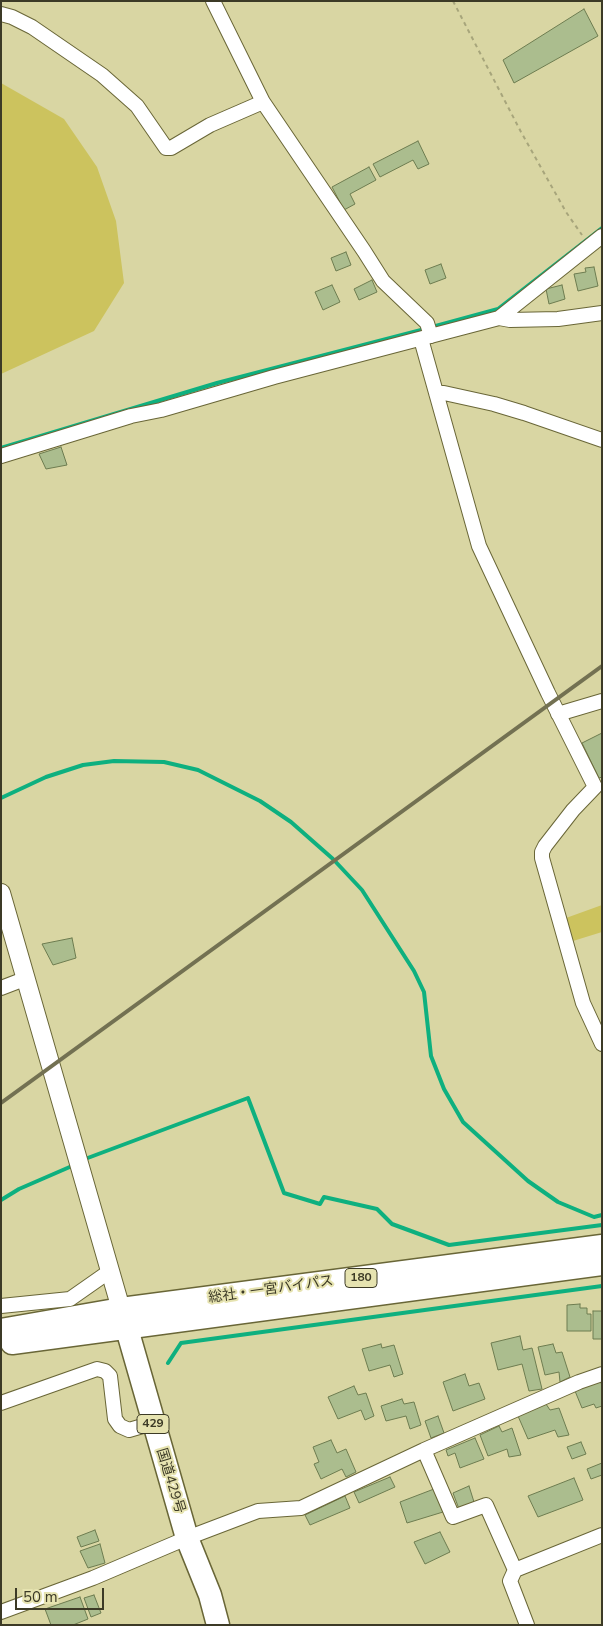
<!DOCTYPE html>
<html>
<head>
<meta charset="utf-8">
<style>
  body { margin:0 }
  #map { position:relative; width:603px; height:1626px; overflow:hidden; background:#d9d6a3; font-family:"Nunito Sans",sans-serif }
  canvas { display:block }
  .frame { position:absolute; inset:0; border:2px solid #3c3a26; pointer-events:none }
  .scale { position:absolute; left:15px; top:1588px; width:89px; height:22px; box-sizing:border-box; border:2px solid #3c3a26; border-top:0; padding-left:6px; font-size:15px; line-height:18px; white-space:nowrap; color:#3c3a26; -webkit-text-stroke:4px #e6e3b0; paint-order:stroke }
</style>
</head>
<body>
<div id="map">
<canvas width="603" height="1626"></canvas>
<div class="frame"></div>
<div class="scale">50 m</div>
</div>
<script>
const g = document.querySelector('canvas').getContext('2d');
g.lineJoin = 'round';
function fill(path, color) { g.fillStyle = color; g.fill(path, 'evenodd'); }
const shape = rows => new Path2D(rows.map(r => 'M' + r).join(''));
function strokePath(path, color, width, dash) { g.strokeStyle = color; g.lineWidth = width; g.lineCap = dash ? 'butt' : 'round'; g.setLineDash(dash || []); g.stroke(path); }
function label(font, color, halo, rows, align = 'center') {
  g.font = font + ' "Nunito Sans","Noto Sans JP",sans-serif'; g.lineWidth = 4; g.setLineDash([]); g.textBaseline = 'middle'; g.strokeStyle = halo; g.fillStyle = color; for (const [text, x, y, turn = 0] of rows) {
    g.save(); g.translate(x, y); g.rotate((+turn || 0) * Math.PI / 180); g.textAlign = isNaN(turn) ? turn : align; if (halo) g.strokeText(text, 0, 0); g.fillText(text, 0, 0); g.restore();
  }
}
fill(shape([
  [1,83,64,119,97,167,116,221,124,283,94,331,1,374],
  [602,905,602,932,573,941,566,918]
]), '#ccc35e');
strokePath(shape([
  [432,327,498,309,602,228],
  [1,448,217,383,425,329],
  [1,798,46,777,83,765,114,761,164,762,198,770,260,801,291,822,333,859,362,890,414,971,424,992,431,1056,444,1089,463,1122,528,1181,558,1202,594,1217,602,1215],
  [85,1159,248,1098,284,1193,320,1204,324,1197,377,1209,392,1224,449,1245,602,1225],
  [1,1200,19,1189,72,1166],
  [168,1363,181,1343,602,1286]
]), '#0eb07f', 4);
const building = shape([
  [584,9,598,36,514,83,503,60,584,9],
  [418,141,429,164,418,169,413,160,380,177,373,164,418,141],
  [369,167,376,180,350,194,355,204,344,210,332,187,369,167],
  [346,252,351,265,336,271,331,258,346,252],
  [441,264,446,278,430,284,425,270,441,264],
  [594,267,598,286,578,291,574,274,586,272,585,268,594,267],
  [372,280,377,292,359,300,354,289,372,280],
  [332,285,340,302,323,310,315,292,332,285],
  [562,285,565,299,549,304,546,289,562,285],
  [61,447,67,465,46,469,39,454,61,447],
  [602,733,602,777,599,778,582,743,602,733],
  [72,938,76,958,53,965,42,944,72,938],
  [580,1304,580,1308,587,1308,587,1314,591,1314,591,1331,567,1331,567,1305,580,1304],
  [593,1311,602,1311,602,1339,593,1339,593,1311],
  [520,1336,523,1350,532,1348,542,1389,529,1391,522,1364,498,1370,491,1343,520,1336],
  [381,1344,382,1348,394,1345,403,1374,394,1377,390,1365,369,1371,362,1349,381,1344],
  [553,1344,556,1353,562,1352,570,1377,560,1382,559,1372,545,1375,538,1347,553,1344],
  [465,1374,469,1386,479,1383,485,1399,453,1411,443,1382,465,1374],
  [600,1381,602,1385,602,1406,596,1408,594,1404,582,1408,575,1391,600,1381],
  [354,1386,358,1395,366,1393,374,1416,365,1420,361,1410,338,1419,328,1397,354,1386],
  [402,1399,404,1404,414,1402,421,1425,410,1429,406,1416,386,1421,381,1406,402,1399],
  [546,1404,550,1410,559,1408,569,1435,558,1437,555,1430,528,1439,518,1416,546,1404],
  [438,1416,444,1433,431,1438,425,1421,438,1416],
  [499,1426,502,1432,512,1428,521,1455,509,1457,507,1449,488,1456,480,1435,499,1426],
  [475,1438,484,1459,460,1468,455,1453,448,1456,446,1450,475,1438],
  [331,1440,337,1453,346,1449,356,1472,346,1477,342,1469,321,1479,314,1464,319,1462,313,1447,331,1440],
  [581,1442,586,1454,572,1459,567,1447,581,1442],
  [602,1463,602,1475,591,1479,587,1469,602,1463],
  [390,1477,395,1487,359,1503,354,1492,390,1477],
  [574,1478,583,1500,538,1517,528,1496,574,1478],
  [469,1486,474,1502,459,1509,453,1493,469,1486],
  [434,1489,443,1512,407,1523,400,1502,434,1489],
  [345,1496,350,1508,310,1525,305,1515,345,1496],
  [95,1530,99,1541,81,1547,77,1537,95,1530],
  [440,1532,450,1552,425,1564,414,1542,440,1532],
  [100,1544,105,1563,88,1568,80,1551,100,1544],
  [94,1595,101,1613,91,1617,84,1598,94,1595],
  [80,1597,88,1619,73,1625,51,1625,45,1609,80,1597]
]);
fill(building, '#abbd8e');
strokePath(building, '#6d7c50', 1);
const minor = shape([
  [213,1,263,102,364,251,383,281,427,323,431,336],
  [1,14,12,17,32,27,102,75,137,106,166,148,171,148,210,125,263,102],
  [499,318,510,320,558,319,602,313],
  [421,339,479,546,548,693,595,787,573,810,545,846,542,852,542,858,583,1003,602,1044],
  [436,393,444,393,494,404,524,413,602,440],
  [1,456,131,416,161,410,274,377,499,318,602,236],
  [558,714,602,701],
  [1,988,27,978],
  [1,1306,70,1299,110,1271],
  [1,1403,97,1369,105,1371,110,1376,115,1419,120,1426,129,1430,153,1423],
  [424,1450,453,1517,486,1505,515,1570,510,1581,527,1625],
  [515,1570,602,1535],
  [1,1612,93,1578,187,1538,258,1511,301,1508,424,1450,579,1382,602,1374]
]);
const tertiary = shape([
  [1,893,121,1309]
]);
const trunk = shape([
  [123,1315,187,1538,210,1595,218,1625],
  [1,1330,121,1309,602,1246],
  [12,1343,602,1264]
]);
strokePath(minor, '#696637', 16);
strokePath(tertiary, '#696637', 20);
strokePath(trunk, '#696637', 25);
strokePath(shape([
  [453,1,521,132,566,212,582,235]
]), '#a7a57b', 2, [4, 4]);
strokePath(minor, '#fff', 14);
strokePath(tertiary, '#fff', 18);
strokePath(trunk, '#fff', 22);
strokePath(shape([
  [1,1103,602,666]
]), '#737152', 4);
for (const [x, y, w] of [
  [361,1278,32],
  [153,1424,32]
]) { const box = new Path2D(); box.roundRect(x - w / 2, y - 9.5, w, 19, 4); g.fillStyle = '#e6e3b0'; g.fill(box); strokePath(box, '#3c3a26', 1); }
label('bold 12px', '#3c3a26', null, [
  ["180",361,1278],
  ["429",153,1424]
]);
label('14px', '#3c3a26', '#e6e3b0', [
  ["総社・一宮バイパス",271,1290,-8],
  ["国道429号",170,1481,73]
]);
</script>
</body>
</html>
